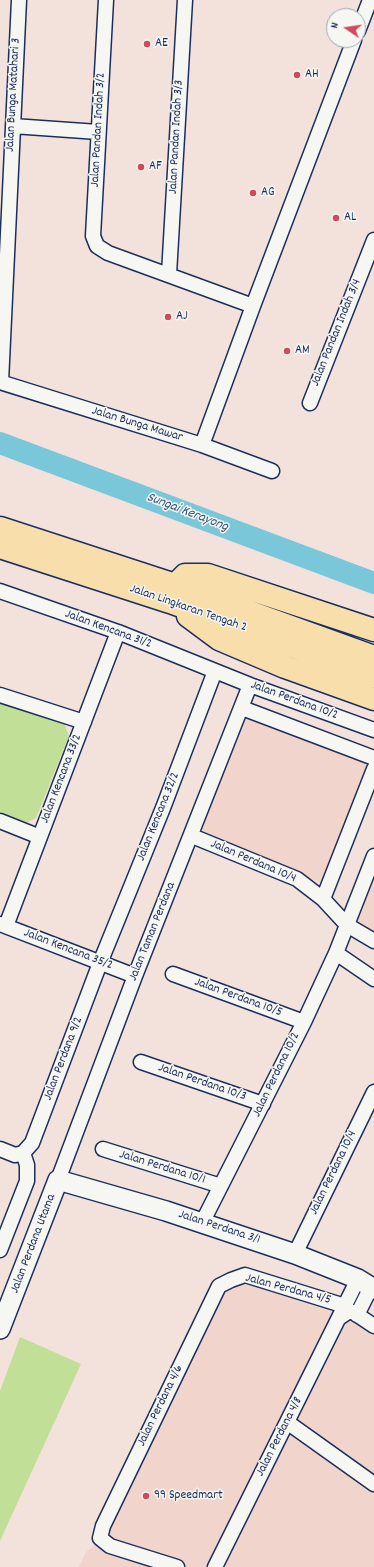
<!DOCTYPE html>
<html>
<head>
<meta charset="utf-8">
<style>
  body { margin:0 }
  #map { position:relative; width:374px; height:1567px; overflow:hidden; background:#f3e2db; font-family:Dekko,sans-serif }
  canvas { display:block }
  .north { position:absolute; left:326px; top:8px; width:40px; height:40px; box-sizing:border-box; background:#f6f6f2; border:1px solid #9ea6b7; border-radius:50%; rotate:283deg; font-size:11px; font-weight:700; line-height:16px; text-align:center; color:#1b2f5e }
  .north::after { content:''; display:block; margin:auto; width:14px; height:18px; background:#d1495b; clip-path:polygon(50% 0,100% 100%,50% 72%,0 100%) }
</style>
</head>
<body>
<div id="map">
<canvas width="374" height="1567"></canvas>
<div class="north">N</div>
</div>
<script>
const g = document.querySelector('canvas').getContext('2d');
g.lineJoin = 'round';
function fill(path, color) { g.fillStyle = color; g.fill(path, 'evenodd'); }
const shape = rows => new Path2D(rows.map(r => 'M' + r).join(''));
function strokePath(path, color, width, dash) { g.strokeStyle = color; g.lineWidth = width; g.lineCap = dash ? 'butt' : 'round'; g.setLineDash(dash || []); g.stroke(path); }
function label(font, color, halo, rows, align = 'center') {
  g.font = font + ' Dekko,sans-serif'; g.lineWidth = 3; g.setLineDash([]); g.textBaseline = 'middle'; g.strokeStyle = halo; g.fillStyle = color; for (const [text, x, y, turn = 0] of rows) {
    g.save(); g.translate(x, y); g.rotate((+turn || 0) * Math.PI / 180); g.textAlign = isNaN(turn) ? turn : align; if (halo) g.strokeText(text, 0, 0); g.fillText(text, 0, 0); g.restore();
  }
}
fill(shape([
  [243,715,370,761,324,884,198,834],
  [374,868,374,936,352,922],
  [244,1280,338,1309,374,1333,374,1567,79,1567,86,1552,98,1543,222,1290]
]), '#f1d4cb');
fill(shape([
  [0,703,64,723,69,736,36,818,26,823,0,812],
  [20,1337,81,1364,0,1541,0,1391]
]), '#c1df97');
strokePath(shape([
  [0,443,374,583]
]), '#7bc7da', 22);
const street = shape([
  [106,0,93,236,97,246,108,253,253,306],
  [358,31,370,0],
  [13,126,98,132],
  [169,274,185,0],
  [0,382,202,445,272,471],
  [1,382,19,0],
  [310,403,374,240],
  [202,445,253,306,354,40],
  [0,591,118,632,250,685,374,730],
  [0,695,84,722],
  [242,708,374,758],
  [0,821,40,837],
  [192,836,297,879,323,899,347,925,374,941],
  [323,899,374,769],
  [0,924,135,976],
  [6,926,118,632],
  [336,953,374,979],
  [173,974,304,1022],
  [141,1062,263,1104],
  [0,1149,15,1155,23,1153],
  [103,1149,221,1186],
  [23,1153,32,1143,100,963,163,808,215,671],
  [58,1180,135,976,250,685],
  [202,1223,304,1022,336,953,374,856],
  [0,1250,27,1181,27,1165,23,1153],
  [295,1254,374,1092],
  [357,1315,371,1287],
  [339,1318,348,1312,353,1312,374,1326],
  [287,1422,374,1484],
  [177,1567,110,1546,100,1538,103,1526,219,1286,231,1280,245,1275,345,1306],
  [215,1567,358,1279]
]);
const secondary = shape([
  [0,1329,58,1180,166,1211,295,1254,358,1279,374,1289]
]);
const highway = shape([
  [0,528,175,585,374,657],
  [0,547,170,602,374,676],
  [175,585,185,575,208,575,374,630],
  [188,616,219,639,285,667,374,699]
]);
strokePath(street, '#1b2f5e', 17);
strokePath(secondary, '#1b2f5e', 22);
strokePath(highway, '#1b2f5e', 25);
strokePath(street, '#f6f6f2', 14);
strokePath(secondary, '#f6f6f2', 19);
strokePath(highway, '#f8deab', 22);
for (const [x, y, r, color] of [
  [147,44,4,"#d1495b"],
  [297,75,4,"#d1495b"],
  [141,167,4,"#d1495b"],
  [253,193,4,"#d1495b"],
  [336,218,4,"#d1495b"],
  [168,317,4,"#d1495b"],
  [287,351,4,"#d1495b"],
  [146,1496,4,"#d1495b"]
]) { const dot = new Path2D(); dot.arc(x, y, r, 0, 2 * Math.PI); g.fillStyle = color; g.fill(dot); strokePath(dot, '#f6f6f2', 1.5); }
label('13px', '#1b2f5e', '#f6f6f2', [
  ["AE",155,44],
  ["AH",305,75],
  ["AF",149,167],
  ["AG",261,193],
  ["AL",344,218],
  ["AJ",176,317],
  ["AM",295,351],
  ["99 Speedmart",154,1496]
], 'left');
label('13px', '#1b2f5e', '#f6f6f2', [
  ["Jalan Bunga Matahari 3",14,95,-87],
  ["Jalan Pandan Indah 3/2",99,130,-87],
  ["Jalan Pandan Indah 3/3",177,137,-87],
  ["Jalan Pandan Indah 3/4",337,333,-68],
  ["Jalan Bunga Mawar",137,425,17],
  ["Jalan Lingkaran Tengah 2",188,609,19],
  ["Jalan Kencana 31/2",108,630,20],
  ["Jalan Perdana 10/2",294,701,20],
  ["Jalan Kencana 33/2",62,779,-69],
  ["Jalan Kencana 32/2",159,817,-68],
  ["Jalan Perdana 10/4",253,862,23],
  ["Jalan Taman Perdana",153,932,-68],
  ["Jalan Kencana 35/2",68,950,21],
  ["Jalan Perdana 10/5",238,998,20],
  ["Jalan Perdana 9/2",64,1059,-69],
  ["Jalan Perdana 10/2",277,1075,-64],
  ["Jalan Perdana 10/3",202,1083,19],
  ["Jalan Perdana 10/1",162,1168,17],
  ["Jalan Perdana 10/4",334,1173,-64],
  ["Jalan Perdana 3/1",219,1228,18],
  ["Jalan Perdana Utama",34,1244,-69],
  ["Jalan Perdana 4/5",288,1290,15],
  ["Jalan Perdana 4/6",161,1406,-64],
  ["Jalan Perdana 4/8",280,1437,-63]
]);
label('italic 14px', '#33557d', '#f6f6f2', [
  ["Sungai Kerayong",187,513,21]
]);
</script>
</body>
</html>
